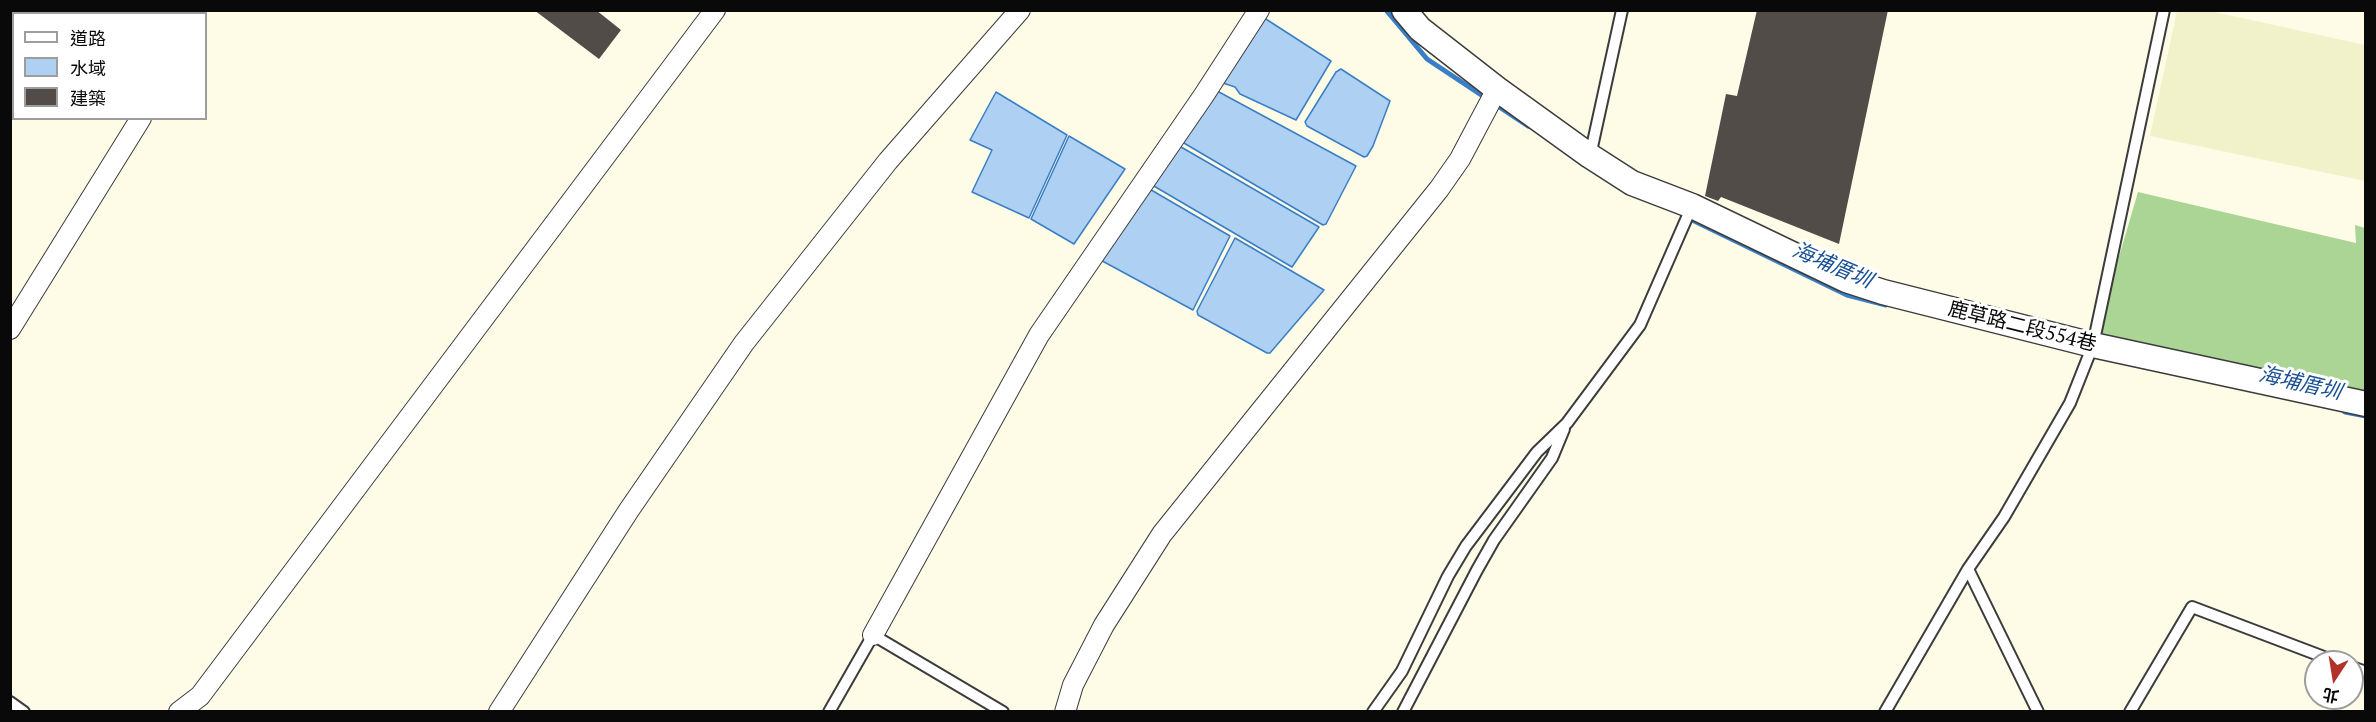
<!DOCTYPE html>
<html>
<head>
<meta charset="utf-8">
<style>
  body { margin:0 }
  #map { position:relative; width:2376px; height:722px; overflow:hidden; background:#fefce7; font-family:"PT Serif","Noto Sans TC",serif }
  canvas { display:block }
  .frame { position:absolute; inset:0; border:12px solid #090909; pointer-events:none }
  .legend { position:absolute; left:12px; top:12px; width:195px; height:108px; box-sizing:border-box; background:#fff; border:2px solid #9d9d9d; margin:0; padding:8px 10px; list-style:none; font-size:18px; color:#090909 }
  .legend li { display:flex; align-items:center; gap:12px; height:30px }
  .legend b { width:30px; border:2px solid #9d9d9d }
  .north { position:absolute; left:2304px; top:650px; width:60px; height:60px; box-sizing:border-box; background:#fff; border:2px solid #9d9d9d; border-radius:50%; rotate:192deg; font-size:16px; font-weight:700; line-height:24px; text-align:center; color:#090909 }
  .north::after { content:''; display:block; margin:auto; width:21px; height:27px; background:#b23229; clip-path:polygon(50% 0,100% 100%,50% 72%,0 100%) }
</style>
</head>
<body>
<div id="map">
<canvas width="2376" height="722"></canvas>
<div class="frame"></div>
<ul class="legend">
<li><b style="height:8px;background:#fff"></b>道路</li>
<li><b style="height:16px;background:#aed1f3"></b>水域</li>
<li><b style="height:16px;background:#514c47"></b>建築</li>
</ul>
<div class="north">北</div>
</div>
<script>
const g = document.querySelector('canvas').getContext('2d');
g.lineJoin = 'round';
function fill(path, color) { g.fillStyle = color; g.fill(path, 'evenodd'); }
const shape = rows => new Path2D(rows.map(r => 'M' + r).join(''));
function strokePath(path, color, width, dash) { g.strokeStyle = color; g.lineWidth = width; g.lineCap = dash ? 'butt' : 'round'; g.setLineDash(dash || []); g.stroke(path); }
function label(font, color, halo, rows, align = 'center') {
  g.font = font + ' "PT Serif","Noto Sans TC",serif'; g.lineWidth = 6; g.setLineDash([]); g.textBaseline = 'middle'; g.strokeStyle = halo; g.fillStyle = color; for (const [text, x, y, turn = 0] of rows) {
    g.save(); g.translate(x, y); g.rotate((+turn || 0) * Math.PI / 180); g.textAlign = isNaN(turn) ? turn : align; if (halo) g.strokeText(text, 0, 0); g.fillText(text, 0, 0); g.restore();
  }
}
fill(shape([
  [2177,11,2210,11,2365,45,2365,181,2150,136]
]), '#f1f2c9');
fill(shape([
  [2138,192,2356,243,2355,225,2365,228,2365,416,2093,345]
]), '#aad594');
const water = shape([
  [1255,12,1331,61,1296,120,1240,94,1235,87,1211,79,1255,12],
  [1341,69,1390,101,1373,146,1367,156,1364,157,1307,126,1305,122,1336,72,1341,69],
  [1203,88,1219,92,1356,166,1326,224,1323,225,1172,136,1203,88],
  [996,92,1067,135,1029,218,972,192,992,150,970,140,996,92],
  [1069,136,1125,169,1074,244,1031,219,1069,136],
  [1169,140,1319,227,1292,267,1147,182,1169,140],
  [1141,184,1230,236,1193,310,1093,256,1141,184],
  [1235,238,1324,290,1270,353,1267,353,1198,315,1197,311,1235,238]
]);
fill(water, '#aed1f3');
strokePath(water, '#397ec6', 1.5);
strokePath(shape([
  [1386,10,1427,59,1528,126],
  [1686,217,1847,295,1886,305],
  [2345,412,2366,416]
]), '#397ec6', 5);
fill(shape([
  [534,10,596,10,621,30,599,59],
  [1757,10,1888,10,1839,244,1721,197,1718,201,1705,196,1726,94,1737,96]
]), '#514c47');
const service = shape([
  [1590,156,1622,10],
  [1968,569,2038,712],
  [2352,667,2366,672],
  [10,702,24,712],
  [829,712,873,635,1003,712],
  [1373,712,1402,671,1448,576,1466,546,1537,452,1567,423,1640,325,1692,206],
  [1403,712,1477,570,1494,540,1552,458,1564,429],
  [1885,712,1968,569,2004,517,2070,403,2093,345,2164,10],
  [2130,712,2192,607,2337,662]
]);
const minor = shape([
  [10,329,141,118],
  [873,635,1039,335,1204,95,1259,10],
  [179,712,200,696,715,10],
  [499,712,629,510,744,343,888,161,1020,10],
  [1065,712,1073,685,1104,625,1162,534,1439,189,1460,159,1497,89]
]);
const tertiary = shape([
  [1404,10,1420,29,1497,89,1590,156,1632,183,1692,206,1846,280,1883,292,2093,345,2366,404],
  [85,14,90,10],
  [10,62,14,60]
]);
strokePath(service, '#3c3c3c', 14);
strokePath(minor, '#3c3c3c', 22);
strokePath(tertiary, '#3c3c3c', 27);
strokePath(service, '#fff', 10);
strokePath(minor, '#fff', 20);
strokePath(tertiary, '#fff', 24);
label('20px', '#090909', '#fff', [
  ["鹿草路二段554巷",2022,327,14]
]);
label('italic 21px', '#1a5194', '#fff', [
  ["海埔厝圳",1832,266,23],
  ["海埔厝圳",2300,384,13]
]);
</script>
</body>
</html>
